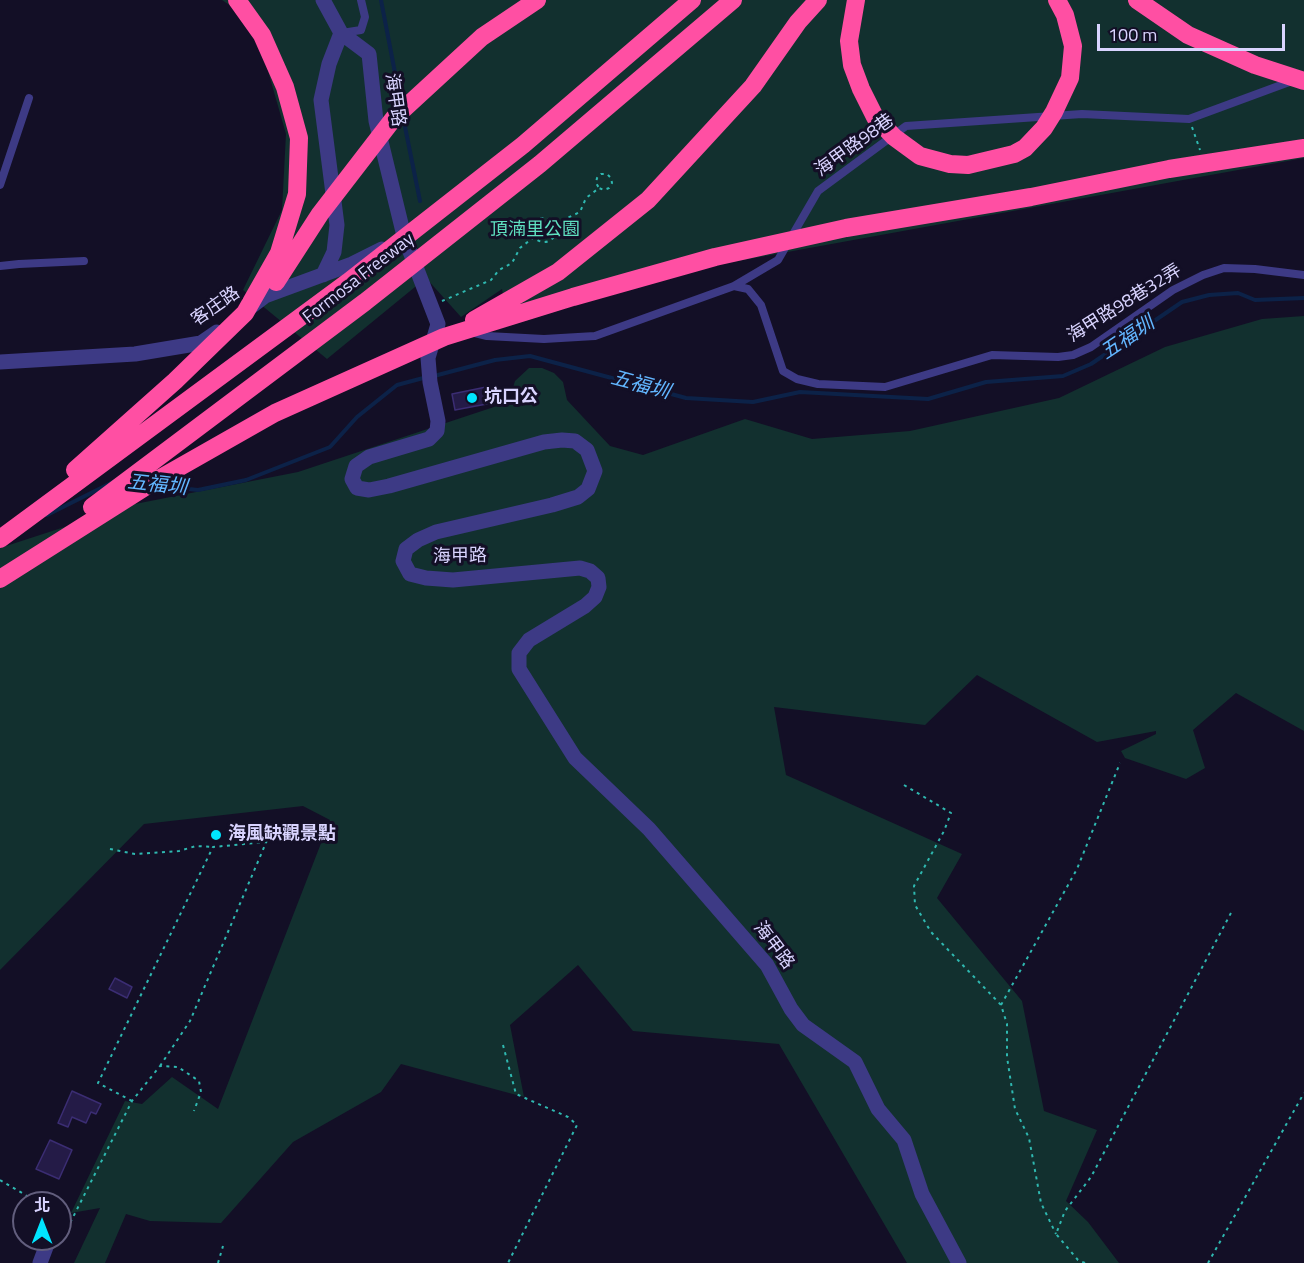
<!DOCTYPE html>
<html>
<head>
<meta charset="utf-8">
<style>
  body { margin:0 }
  #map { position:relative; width:1304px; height:1263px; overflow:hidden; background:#130f26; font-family:"Titillium Web","Noto Sans TC",sans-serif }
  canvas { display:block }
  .north { position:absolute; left:12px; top:1191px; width:60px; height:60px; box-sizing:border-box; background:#130f26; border:2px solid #625e7d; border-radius:50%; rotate:0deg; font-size:16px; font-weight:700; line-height:24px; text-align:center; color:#d9d4ff }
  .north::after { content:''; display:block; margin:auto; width:21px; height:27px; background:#00e5ff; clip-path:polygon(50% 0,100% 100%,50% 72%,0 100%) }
  .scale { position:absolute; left:1097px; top:24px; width:188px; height:27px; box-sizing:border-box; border:3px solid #d9d4ff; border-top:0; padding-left:8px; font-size:18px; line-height:21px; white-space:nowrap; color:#d9d4ff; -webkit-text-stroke:4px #130f26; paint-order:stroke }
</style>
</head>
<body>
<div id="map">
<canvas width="1304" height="1263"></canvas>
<div class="north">北</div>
<div class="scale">100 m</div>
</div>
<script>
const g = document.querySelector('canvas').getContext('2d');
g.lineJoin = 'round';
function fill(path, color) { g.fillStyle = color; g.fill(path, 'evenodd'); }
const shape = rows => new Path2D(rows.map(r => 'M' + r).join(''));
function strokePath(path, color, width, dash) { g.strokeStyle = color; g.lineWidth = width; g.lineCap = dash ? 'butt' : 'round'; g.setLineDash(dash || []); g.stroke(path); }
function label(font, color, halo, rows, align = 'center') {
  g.font = font + ' "Titillium Web","Noto Sans TC",sans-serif'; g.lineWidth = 6; g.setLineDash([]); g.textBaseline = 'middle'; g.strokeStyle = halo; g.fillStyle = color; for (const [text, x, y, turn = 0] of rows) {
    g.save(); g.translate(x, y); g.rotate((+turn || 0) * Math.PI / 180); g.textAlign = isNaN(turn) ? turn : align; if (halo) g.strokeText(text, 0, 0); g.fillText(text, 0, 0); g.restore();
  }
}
fill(shape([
  [222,0,1304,0,1304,158,683,271,509,326,502,289,461,317,426,278,327,359,243,290,282,210,286,134,266,64,243,14],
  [1304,316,1304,731,1236,693,1193,730,1205,768,1186,779,1125,758,1121,751,1156,734,1156,731,1097,742,977,675,925,725,774,707,786,775,962,854,937,898,1022,1001,1044,1111,1097,1130,1066,1201,1088,1222,1119,1263,907,1263,779,1044,633,1031,578,965,510,1025,524,1097,401,1064,381,1092,293,1142,221,1223,150,1221,126,1214,105,1263,74,1263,100,1208,71,1213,125,1101,142,1104,172,1077,218,1109,330,820,303,806,144,824,0,970,0,548,135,504,298,472,515,400,512,391,515,381,529,368,542,368,554,373,563,382,567,400,610,446,643,455,745,419,812,439,910,431,1059,398,1165,347,1262,319]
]), '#12302f');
strokePath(shape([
  [381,0,401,104],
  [403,117,420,201],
  [434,376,495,360,530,356,686,398,753,402,800,392,928,399,986,382,1063,376,1091,364,1182,302,1209,295,1238,293,1255,300,1304,298],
  [161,486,198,490,246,480,330,447,357,417,397,385,427,377],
  [47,515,115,481]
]), '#0c2248', 4);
const building = shape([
  [491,386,492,403,455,410,452,394,491,386],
  [115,978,132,987,127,998,109,989,115,978],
  [72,1091,101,1104,96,1114,91,1112,86,1123,72,1117,68,1127,58,1123,72,1091],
  [50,1140,72,1150,59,1179,36,1169,50,1140]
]);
fill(building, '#241b47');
strokePath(building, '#3b2d73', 1.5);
strokePath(shape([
  [1192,127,1200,150],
  '532 230a12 12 0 1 1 24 0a12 12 0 1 1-24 0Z',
  [555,224,580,212,586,198,599,188,604,190,609,188,612,183,611,178,607,174,601,174,597,178,596,183,599,188],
  [442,301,491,280,499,270,512,263,520,248,534,237],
  [904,785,951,813,944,831,914,886,915,905,931,932,1001,1005,1007,1024,1007,1057,1015,1109,1029,1138,1041,1203,1056,1234],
  [110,849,135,854,179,851,196,846,213,847],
  [1001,1005,1077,869,1120,763],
  [503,1045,516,1094,568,1117,577,1125,508,1263],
  [160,1066,190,1021,268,838,285,833],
  [132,1101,98,1083,213,847,266,842],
  [0,1180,39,1203],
  [60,1233,68,1227,132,1101,160,1066,178,1067,199,1081,201,1092,194,1111],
  [218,1263,223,1246],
  [1085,1263,1078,1260,1056,1234,1065,1211,1091,1177,1232,911],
  [1208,1263,1304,1093]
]), '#2fb8b0', 2, [3, 4.5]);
strokePath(shape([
  [342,33,361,30,365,17,361,0],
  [0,185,29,98],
  [0,266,19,264,84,261],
  [734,286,748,289,761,305,783,371,797,379,818,384,885,387,992,355,1058,357,1073,355,1091,347,1173,290,1203,275,1224,268,1255,269,1304,275],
  [471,332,487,336,544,339,595,336,734,286,778,260,818,191,906,126,1082,114,1189,119,1292,81]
]), '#3d3a85', 8);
strokePath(shape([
  [323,0,341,33,369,54,376,121,404,236,438,324,428,358,430,382,438,421,437,431,429,439,369,457,356,466,352,479,357,488,369,490,389,486,544,442,562,440,575,441,587,450,595,471,588,489,578,497,552,505,436,532,418,540,406,549,403,561,410,574,426,578,453,580,580,568,590,571,598,578,599,587,595,597,585,606,529,640,519,653,519,669,575,758,649,829,767,965,791,1009,803,1025,855,1062,878,1109,904,1140,922,1194,959,1263],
  [323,275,334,252,337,225,321,100,329,64,341,33],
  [248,309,265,296,352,264,382,249],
  [0,362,135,354,201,343,217,332],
  [40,1263,49,1239]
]), '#3d3a85', 15);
strokePath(shape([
  [856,0,849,41,852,65,861,89,875,117,894,137,920,156,950,164,968,165,1014,154,1025,148,1044,128,1054,112,1070,78,1073,46,1065,15,1057,0],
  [1137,0,1188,35,1255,65,1304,81],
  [276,282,320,214,394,118,482,37,537,0],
  [474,320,558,272,648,200,753,86,798,22,818,0],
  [75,470,175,381,245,313,279,253,297,194,299,138,285,87,262,35,237,0],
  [92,507,365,302,540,164,733,0],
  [0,539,348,282,523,145,692,0],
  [0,579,150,484,275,413,444,337,573,297,715,257,846,228,1031,197,1169,169,1304,148]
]), '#ff4fa3', 18);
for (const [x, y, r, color] of [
  [472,398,6,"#00e5ff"],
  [216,835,6,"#00e5ff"]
]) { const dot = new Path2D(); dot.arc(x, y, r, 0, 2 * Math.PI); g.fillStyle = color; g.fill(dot); strokePath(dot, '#130f26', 2); }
label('18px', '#d9d4ff', '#130f26', [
  ["海甲路",394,100,82],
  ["海甲路98巷",855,146,-36],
  ["Formosa Freeway",359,279,-38],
  ["海甲路98巷32弄",1125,304,-32],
  ["客庄路",216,307,-35],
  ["海甲路",460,557,-1],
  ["海甲路",773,946,53]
]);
label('18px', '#5fe0c0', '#130f26', [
  ["頂湳里公園",535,231]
]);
label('bold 18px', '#d9d4ff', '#130f26', [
  ["坑口公",484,398],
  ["海風缺觀景點",228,835]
], 'left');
label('italic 20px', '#62b6ff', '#130f26', [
  ["五福圳",1128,339,-34],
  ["五福圳",640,386,15],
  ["五福圳",157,486,6]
]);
</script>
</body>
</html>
